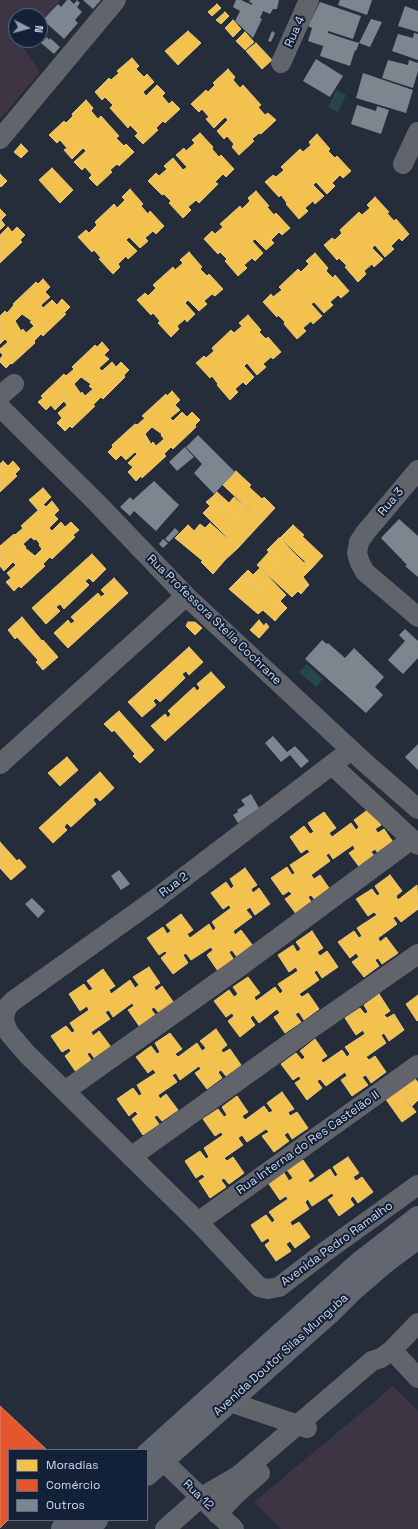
<!DOCTYPE html>
<html>
<head>
<meta charset="utf-8">
<style>
  body { margin:0 }
  #map { position:relative; width:418px; height:1529px; overflow:hidden; background:#252d3a; font-family:"Space Grotesk",sans-serif }
  canvas { display:block }
  .legend { position:absolute; left:8px; top:1449px; width:140px; height:72px; box-sizing:border-box; background:#132138; border:1px solid #5e6a7e; margin:0; padding:5px 7px; list-style:none; font-size:12px; color:#ced8e7 }
  .legend li { display:flex; align-items:center; gap:8px; height:20px }
  .legend b { width:20px; border:1px solid #5e6a7e }
  .north { position:absolute; left:8px; top:8px; width:40px; height:40px; box-sizing:border-box; background:#132138; border:1px solid #5e6a7e; border-radius:50%; rotate:96deg; font-size:11px; font-weight:700; line-height:16px; text-align:center; color:#ced8e7 }
  .north::after { content:''; display:block; margin:auto; width:14px; height:18px; background:#939caa; clip-path:polygon(50% 0,100% 100%,50% 72%,0 100%) }
</style>
</head>
<body>
<div id="map">
<canvas width="418" height="1529"></canvas>
<ul class="legend">
<li><b style="height:11px;background:#f2c14e"></b>Moradias</li>
<li><b style="height:11px;background:#e4572e"></b>Comércio</li>
<li><b style="height:11px;background:#7c868e"></b>Outros</li>
</ul>
<div class="north">N</div>
</div>
<script>
const g = document.querySelector('canvas').getContext('2d');
g.lineJoin = 'round';
function fill(path, color) { g.fillStyle = color; g.fill(path, 'evenodd'); }
const shape = rows => new Path2D(rows.map(r => 'M' + r).join(''));
function strokePath(path, color, width, dash) { g.strokeStyle = color; g.lineWidth = width; g.lineCap = dash ? 'butt' : 'round'; g.setLineDash(dash || []); g.stroke(path); }
function label(font, color, halo, rows, align = 'center') {
  g.font = font + ' "Space Grotesk",sans-serif'; g.lineWidth = 4; g.setLineDash([]); g.textBaseline = 'middle'; g.strokeStyle = halo; g.fillStyle = color; for (const [text, x, y, turn = 0] of rows) {
    g.save(); g.translate(x, y); g.rotate((+turn || 0) * Math.PI / 180); g.textAlign = isNaN(turn) ? turn : align; if (halo) g.strokeText(text, 0, 0); g.fillText(text, 0, 0); g.restore();
  }
}
fill(shape([
  [0,0,60,0,40,24,40,16,16,16,16,40,26,40,22,46,40,72,0,119],
  [393,1386,418,1411,418,1529,281,1529,254,1502]
]), '#3d3543');
fill(shape([
  [336,90,346,95,338,112,328,107],
  [307,664,323,679,316,687,299,672]
]), '#264649');
const homes = shape([
  [217,4,221,8,212,16,208,12,217,4],
  [225,12,229,16,221,24,216,20,225,12],
  [233,20,241,29,233,37,225,28,233,20],
  [188,31,201,43,178,65,165,51,188,31],
  [245,32,254,42,245,50,236,41,245,32],
  [256,43,272,60,262,69,246,51,256,43],
  [132,58,139,66,136,69,144,77,147,74,154,82,143,92,146,96,157,85,165,93,162,96,169,104,172,101,180,109,165,123,163,121,156,128,158,130,143,144,135,136,138,133,130,125,128,128,110,108,113,105,105,97,102,100,95,92,109,78,111,80,119,73,117,71,132,58],
  [228,69,235,77,233,80,240,88,243,85,261,105,258,107,265,115,268,113,276,120,261,134,259,133,252,139,254,141,239,155,232,147,234,144,227,136,224,139,217,131,228,120,225,117,214,128,206,119,209,117,202,109,199,112,191,104,206,90,208,92,215,85,213,83,228,69],
  [86,100,93,108,91,111,98,119,101,116,119,136,116,138,124,146,126,144,134,152,119,166,117,164,110,170,112,172,97,186,89,178,92,175,85,167,82,170,74,162,86,151,83,148,72,159,64,150,67,148,60,140,57,143,49,135,64,121,66,123,73,116,72,114,86,100],
  [200,133,213,147,212,149,219,157,221,155,234,169,226,177,223,174,215,182,218,184,199,203,196,200,188,207,191,210,183,218,169,203,171,201,164,194,162,195,148,181,156,173,159,176,167,169,164,166,173,158,183,170,187,167,176,155,184,148,186,151,195,143,192,140,200,133],
  [317,134,330,149,328,151,335,158,337,156,351,171,343,178,340,175,332,183,335,186,327,194,316,182,313,185,324,196,315,204,313,201,305,208,308,211,299,219,286,204,287,203,281,195,279,197,265,182,273,175,276,177,284,170,281,167,300,149,303,152,311,145,309,142,317,134],
  [21,144,28,151,21,158,14,152,21,144],
  [52,168,73,190,60,203,39,180,52,168],
  [0,174,7,181,1,187,0,186,0,174],
  [130,189,143,204,141,206,148,214,150,211,164,226,156,234,153,231,145,238,148,241,140,248,129,237,126,240,137,251,128,259,126,256,118,264,120,267,113,274,99,259,101,258,94,250,92,252,78,237,86,230,89,233,97,225,95,222,114,204,117,208,125,200,122,197,130,189],
  [256,191,269,206,267,207,274,215,276,213,290,228,282,235,279,232,271,240,274,243,266,250,255,239,252,241,263,253,255,261,252,258,244,265,247,268,238,276,225,261,227,259,220,252,218,254,204,239,212,231,215,234,223,227,220,224,240,206,242,209,250,201,248,198,256,191],
  [375,197,389,212,387,213,394,221,396,219,409,234,402,241,399,238,391,246,394,249,385,257,375,245,372,248,383,259,374,267,372,264,364,271,366,274,358,282,345,267,347,266,339,258,337,260,324,245,332,238,335,240,342,233,340,230,359,212,362,215,370,208,367,205,375,197],
  [0,209,6,215,1,220,5,225,0,230,0,209],
  [8,227,12,232,17,227,25,235,20,240,22,242,0,263,0,235,8,227],
  [189,252,202,267,200,269,207,276,209,274,223,289,215,296,212,294,204,301,207,304,199,311,188,300,185,303,195,314,187,322,185,319,177,326,179,329,171,337,158,323,160,321,153,313,151,315,137,300,145,293,148,296,156,288,153,285,173,267,175,270,183,263,180,260,189,252],
  [315,253,328,268,326,271,333,278,335,275,349,291,341,298,338,295,330,302,333,305,324,313,314,302,311,304,322,316,313,324,311,321,303,328,306,331,297,339,284,324,285,322,278,315,277,317,263,302,271,294,273,297,282,290,279,287,298,269,301,272,309,264,306,261,315,253],
  [43,279,50,287,45,292,50,297,41,305,43,308,52,300,57,305,62,299,70,307,64,313,66,314,44,335,43,336,41,334,34,341,35,343,12,364,11,363,6,368,0,362,0,359,3,355,0,352,0,349,8,342,5,339,0,344,0,316,5,311,7,313,14,305,13,304,36,282,38,284,43,279],
  [22,314,32,321,30,322,34,326,26,333,23,329,21,331,15,321,22,314],
  [248,315,261,330,259,332,266,339,268,337,281,352,273,359,271,357,263,364,266,367,257,375,247,363,244,366,254,377,246,385,243,382,235,389,238,392,230,400,217,385,218,384,212,376,210,378,196,363,204,356,206,358,214,351,212,348,231,330,234,333,242,326,239,323,248,315],
  [102,342,109,350,104,355,109,359,99,368,102,371,112,362,116,367,121,362,129,370,124,375,125,377,103,399,101,397,93,405,95,406,72,428,70,426,65,431,57,423,62,418,58,413,67,405,64,401,55,410,51,405,46,410,38,402,43,398,41,396,64,374,66,376,74,369,72,367,95,345,97,347,102,342],
  [81,377,91,384,89,386,93,389,85,396,82,392,81,394,74,384,81,377],
  [172,391,180,400,175,405,180,410,170,418,173,421,182,412,187,417,192,412,200,420,195,425,196,427,173,449,171,447,164,454,166,456,142,478,141,476,136,481,128,472,133,467,128,463,137,454,135,452,126,460,121,455,116,460,108,452,113,447,112,445,135,424,137,425,145,418,142,416,166,394,167,396,172,391],
  [152,427,162,434,161,435,164,439,156,446,153,442,151,444,145,434,152,427],
  [3,461,8,466,13,461,20,469,15,474,17,476,0,492,0,464,3,461],
  [236,471,251,485,249,487,262,499,264,497,275,508,262,522,223,485,236,471],
  [43,488,51,497,38,510,29,500,43,488],
  [217,492,229,503,234,497,262,522,250,535,211,498,217,492],
  [211,498,250,535,238,548,203,513,210,506,206,502,211,498],
  [52,501,59,510,54,515,58,519,49,528,52,531,61,522,65,527,71,522,79,530,73,535,75,537,52,559,50,557,43,564,45,566,21,588,19,586,14,591,6,582,11,578,7,573,16,565,13,562,4,571,0,566,0,546,14,534,15,535,23,528,21,526,44,505,46,507,52,501],
  [31,537,34,540,36,539,40,544,39,545,42,549,35,556,25,548,26,547,23,544,31,537],
  [210,523,238,548,225,560,194,531,200,524,205,528,210,523],
  [188,525,225,560,213,574,201,562,203,561,175,538,188,525],
  [293,525,304,535,302,536,323,556,312,568,280,538,293,525],
  [279,538,304,563,306,562,312,568,303,577,309,585,307,587,267,550,279,538],
  [269,552,307,587,301,594,298,591,292,597,257,565,269,552],
  [92,554,106,569,93,582,89,578,85,581,89,585,64,609,60,604,56,607,60,611,46,624,32,608,92,554],
  [260,568,286,595,280,601,287,608,281,614,242,576,248,570,253,575,260,568],
  [242,576,281,614,275,621,263,610,258,614,229,589,242,576],
  [114,578,128,593,68,648,54,633,68,620,71,624,75,621,71,617,98,593,101,597,105,594,101,590,114,578],
  [22,617,42,641,43,640,58,657,43,670,36,662,38,660,17,637,15,639,8,630,22,617],
  [259,620,264,626,266,623,269,627,259,638,250,630,259,620],
  [188,622,195,622,202,628,195,635,186,626,188,622],
  [189,647,203,662,189,675,186,671,182,674,185,678,160,702,156,698,153,701,156,705,142,717,128,702,189,647],
  [211,672,225,687,165,741,151,726,165,714,168,718,171,714,168,711,194,687,197,691,200,688,197,684,211,672],
  [119,711,154,750,140,763,133,756,135,754,114,730,112,732,104,724,119,711],
  [67,757,78,770,60,786,48,773,67,757],
  [100,772,114,788,100,801,96,797,93,800,96,804,71,827,67,823,64,827,67,830,53,843,39,828,100,772],
  [369,809,381,825,375,829,378,833,384,829,395,845,380,856,375,849,371,852,376,858,361,869,349,853,355,849,353,845,333,859,329,853,326,855,330,861,311,875,314,879,320,875,331,891,316,901,311,895,308,897,312,903,297,915,285,899,292,894,289,891,283,895,271,878,287,867,292,875,295,873,290,865,310,852,307,849,301,853,290,837,304,826,310,834,314,832,308,823,324,812,336,828,329,833,332,837,351,823,356,830,359,827,354,820,369,809],
  [0,842,17,861,19,859,26,867,11,880,0,868,0,842],
  [245,868,257,885,251,889,253,893,259,888,270,904,255,915,250,907,246,910,252,917,233,931,235,935,241,930,253,946,237,957,232,950,229,952,234,960,218,971,207,955,213,950,211,947,191,960,186,953,183,955,188,963,173,974,161,958,167,953,165,951,159,955,147,938,163,927,167,934,171,931,166,925,181,914,193,930,187,934,190,938,209,924,213,931,216,928,212,922,231,908,229,905,223,909,211,893,226,882,231,889,234,886,230,879,245,868],
  [390,875,402,891,396,896,398,900,417,885,418,909,401,922,396,916,393,918,397,924,378,938,380,942,386,937,398,953,382,964,378,958,375,960,379,966,364,977,352,962,359,957,356,953,350,958,338,942,354,931,359,938,362,936,357,928,377,915,374,912,368,916,356,899,372,889,377,896,380,894,375,886,390,875],
  [312,931,323,948,317,952,320,956,327,951,338,967,322,978,317,970,314,972,319,980,299,994,302,997,308,993,319,1009,304,1020,299,1012,295,1014,301,1022,285,1033,274,1017,280,1013,277,1009,259,1023,253,1015,250,1018,255,1025,240,1037,228,1021,234,1016,232,1013,226,1017,214,1001,229,990,234,997,238,994,233,987,248,977,260,993,254,997,256,1001,275,987,280,994,283,991,278,984,298,971,296,967,289,972,278,955,293,945,297,952,301,949,296,942,312,931],
  [149,967,160,983,154,987,156,991,162,986,174,1003,159,1013,154,1007,151,1009,156,1016,140,1027,128,1010,134,1006,132,1003,113,1017,109,1010,105,1012,110,1019,91,1032,93,1036,99,1031,111,1047,95,1059,90,1052,87,1054,92,1061,76,1072,65,1056,71,1051,69,1048,62,1052,51,1036,66,1026,72,1033,75,1031,70,1023,89,1010,87,1006,80,1011,69,994,84,984,89,991,93,989,87,981,103,969,115,986,109,990,111,994,130,980,135,988,139,985,133,977,149,967],
  [379,994,390,1011,384,1015,387,1018,394,1014,404,1030,389,1041,384,1033,381,1035,386,1043,366,1057,369,1060,375,1056,386,1072,371,1083,366,1075,362,1077,368,1085,352,1096,341,1080,347,1076,345,1072,326,1086,320,1079,317,1081,322,1088,307,1100,295,1083,301,1079,299,1076,293,1080,281,1064,296,1053,302,1060,305,1057,300,1051,315,1039,327,1056,321,1060,323,1063,342,1050,347,1057,350,1054,345,1047,365,1034,363,1030,356,1035,345,1018,360,1008,365,1014,368,1012,364,1005,379,994],
  [418,995,418,1020,417,1021,406,1004,418,995],
  [216,1029,227,1045,221,1050,223,1053,230,1049,241,1065,226,1076,221,1070,218,1072,222,1078,207,1089,195,1073,201,1069,199,1066,180,1080,176,1073,172,1075,177,1082,158,1095,160,1099,166,1094,178,1110,162,1121,157,1115,154,1117,159,1124,143,1135,132,1119,138,1114,135,1111,129,1116,117,1099,133,1088,139,1096,142,1094,137,1085,156,1073,153,1069,148,1073,136,1057,151,1046,157,1054,160,1052,155,1043,170,1033,182,1049,175,1054,178,1057,197,1043,202,1051,206,1048,200,1041,216,1029],
  [414,1077,418,1083,418,1100,411,1107,398,1089,414,1077],
  [398,1089,416,1112,402,1122,385,1098,398,1089],
  [282,1092,294,1109,288,1112,290,1116,297,1112,308,1128,292,1139,288,1132,284,1135,289,1141,274,1152,262,1136,269,1132,266,1129,247,1142,242,1135,238,1138,243,1145,224,1158,227,1161,233,1157,244,1173,229,1184,224,1178,221,1180,226,1187,210,1198,199,1181,205,1177,202,1174,196,1178,185,1161,200,1151,206,1159,209,1157,204,1148,223,1135,221,1132,215,1136,203,1119,218,1109,224,1117,227,1115,222,1107,237,1096,248,1112,242,1116,245,1120,264,1106,269,1113,273,1111,267,1103,282,1092],
  [348,1157,359,1173,353,1177,356,1181,362,1177,373,1192,358,1203,353,1196,350,1199,354,1205,339,1216,328,1200,334,1196,332,1193,312,1206,308,1199,305,1202,309,1209,290,1222,292,1226,299,1222,310,1237,295,1248,290,1241,286,1244,291,1251,276,1261,265,1245,270,1241,268,1238,262,1242,251,1225,266,1215,272,1223,275,1220,269,1212,288,1199,286,1196,280,1200,269,1184,284,1173,289,1181,293,1178,287,1170,303,1160,314,1176,308,1180,310,1183,330,1169,335,1177,338,1175,333,1167,348,1157]
]);
fill(homes, '#f2c14e');
strokePath(homes, '#e7c87c', 1);
const shops = shape([
  [0,1406,47,1450,9,1450,9,1519,0,1528,0,1406]
]);
fill(shops, '#e4572e');
strokePath(shops, '#dd7e66', 1);
fill(shape([
  [67,0,70,0,74,4,77,0,80,3,77,7,82,12,75,20,78,23,64,39,43,20,58,4,61,7],
  [83,0,101,0,93,9],
  [236,0,241,0,252,5,252,3,249,2,250,0,279,0,277,9,273,9,270,14,263,11,260,18,262,19,253,38,235,21,240,11,233,7],
  [340,0,372,0,367,15,338,5],
  [320,2,361,16,353,39,328,31,328,33,349,40,359,43,371,19,382,22,370,47,359,43,356,51,355,50,350,66,320,56,325,40,323,46,308,41,312,28,308,26],
  [405,6,418,11,418,32,398,26],
  [272,31,275,33,271,42,268,41],
  [414,33,418,34,418,60,392,51,398,34,413,38],
  [47,37,49,40,50,38,60,47,54,54,41,43],
  [20,40,37,40,29,48],
  [316,59,343,76,330,97,303,81],
  [388,60,408,65,409,60,418,63,418,71,413,88,382,78],
  [363,73,413,90,406,113,356,98],
  [357,105,376,111,377,106,389,110,381,134,351,124],
  [198,435,235,472,214,494,194,473,202,464,186,447],
  [185,447,194,457,177,471,169,462],
  [154,481,179,505,156,531,134,511,130,516,120,507,130,497,133,500],
  [399,519,418,536,418,577,405,566,407,565,381,538],
  [175,528,179,532,169,542,165,539],
  [163,539,168,543,163,548,159,544],
  [405,629,418,641,418,658,403,674,388,660,405,641,399,635],
  [322,640,327,644,328,643,345,658,354,648,384,677,375,687,383,695,366,713,305,659],
  [273,736,287,752,295,746,309,761,301,768,290,755,281,762,265,743],
  [418,744,418,770,405,757],
  [251,794,259,808,238,823,233,815,238,812,237,810,245,805,241,800],
  [119,870,130,884,121,890,111,876],
  [32,898,45,911,38,918,25,904]
]), '#7c868e');
strokePath(shape([
  [281,63,309,0],
  [0,139,116,0],
  [403,164,418,132],
  [0,396,14,384],
  [0,407,96,502,186,596,363,761,418,809],
  [418,470,365,533,359,542,357,553,360,563,365,572,418,617],
  [351,750,157,898,13,1001,8,1006,4,1015,5,1024,9,1033,27,1054,198,1222,259,1287,268,1289,279,1287,326,1251,418,1185],
  [0,764,186,596],
  [332,765,418,845],
  [65,1091,235,970,412,839],
  [131,1157,303,1034,418,954],
  [198,1222,418,1065],
  [392,1350,418,1378],
  [230,1402,307,1428],
  [163,1461,234,1529],
  [217,1514,235,1495,260,1473],
  [165,1529,200,1498,238,1476,372,1361,381,1358,392,1350,418,1323]
]), '#62646b', 20);
strokePath(shape([
  [147,1454,359,1263,418,1217],
  [147,1475,332,1311,352,1291,387,1261,418,1238],
  [62,1529,72,1520],
  [87,1529,97,1520]
]), '#616670', 22);
label('12px', '#ced8e7', '#132138', [
  ["Rua 4",295,32,-66],
  ["Rua 3",391,502,-50],
  ["Rua Professora Stella Cochrane",214,620,44],
  ["Rua 2",174,885,-37],
  ["Rua Interna do Res Castelão II",308,1143,-35],
  ["Avenida Pedro Ramalho",337,1244,-36],
  ["Avenida Doutor Silas Munguba",281,1355,-42],
  ["Rua 12",198,1495,44]
]);
</script>
</body>
</html>
